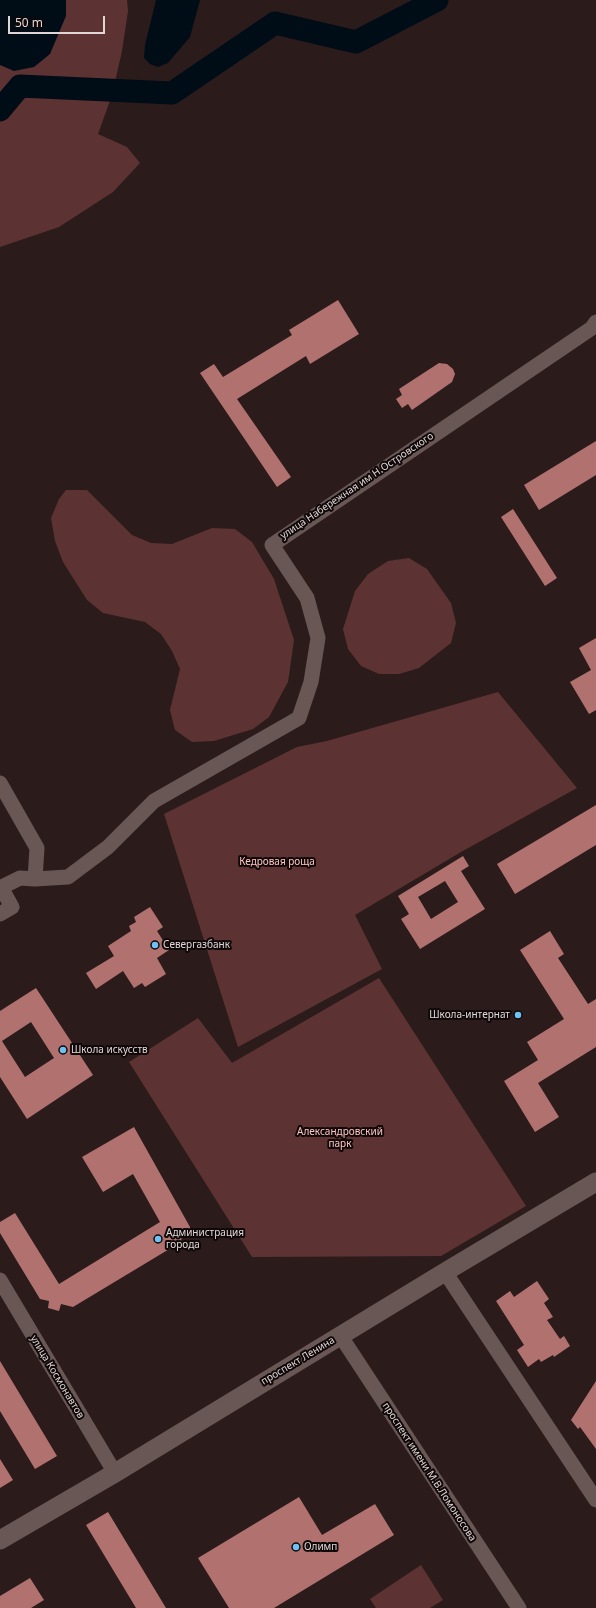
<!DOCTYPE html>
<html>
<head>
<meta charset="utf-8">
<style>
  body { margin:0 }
  #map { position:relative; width:596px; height:1608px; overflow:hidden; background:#2b1c1b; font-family:"Noto Sans",sans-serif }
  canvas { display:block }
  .scale { position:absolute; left:8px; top:16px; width:97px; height:18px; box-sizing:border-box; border:2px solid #e1d6d5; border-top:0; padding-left:5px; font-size:12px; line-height:14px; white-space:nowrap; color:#e1d6d5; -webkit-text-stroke:3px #0f0808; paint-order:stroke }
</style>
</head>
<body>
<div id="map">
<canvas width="596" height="1608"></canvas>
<div class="scale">50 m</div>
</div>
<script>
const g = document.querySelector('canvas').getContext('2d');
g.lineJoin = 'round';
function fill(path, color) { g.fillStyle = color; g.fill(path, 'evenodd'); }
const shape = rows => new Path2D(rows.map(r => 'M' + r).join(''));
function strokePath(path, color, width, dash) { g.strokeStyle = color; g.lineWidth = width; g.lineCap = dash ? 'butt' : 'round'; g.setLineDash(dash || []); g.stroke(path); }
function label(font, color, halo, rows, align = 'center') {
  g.font = font + ' "Noto Sans",sans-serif'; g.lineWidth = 4; g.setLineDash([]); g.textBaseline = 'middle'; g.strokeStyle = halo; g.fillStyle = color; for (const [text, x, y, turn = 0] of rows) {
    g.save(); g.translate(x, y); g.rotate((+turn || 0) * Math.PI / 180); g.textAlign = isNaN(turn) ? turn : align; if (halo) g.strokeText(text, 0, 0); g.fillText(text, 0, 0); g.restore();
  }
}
fill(shape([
  [0,0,127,0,128,11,122,51,112,95,98,134,127,147,140,163,113,192,59,227,0,247],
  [66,490,87,490,132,535,151,543,172,544,212,528,235,529,252,542,274,579,294,640,288,682,269,717,253,729,214,741,192,742,175,730,170,710,180,669,172,651,161,634,145,622,103,613,87,600,63,562,55,541,51,518,59,499],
  [409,558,427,569,451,603,456,623,451,643,419,668,399,674,379,674,361,666,348,649,343,629,355,591,368,574,388,561],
  [498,692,577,788,461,852,355,915,382,969,238,1047,164,814,297,747,327,741],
  [379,978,526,1206,441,1256,252,1257,129,1062,198,1018,232,1063],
  [421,1565,443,1600,430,1608,376,1608,370,1599]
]), '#5c3332');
fill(shape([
  [0,0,66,0,66,16,50,54,34,67,14,71,0,65],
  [156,0,200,0,190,37,168,63,158,67,150,64,144,58,145,45]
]), '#000d17');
strokePath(shape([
  [0,110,20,86,172,93,275,23,356,42,437,0]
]), '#000d17', 23);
fill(shape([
  [338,300,359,334,310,364,306,356,237,399,291,477,277,487,200,373,214,364,223,377,292,335,289,330],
  [439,363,447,364,453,369,455,374,452,382,412,410,408,404,402,408,396,399,402,395,399,389],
  [596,441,596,475,539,510,524,485],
  [513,509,557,578,545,586,501,517],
  [596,638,596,710,589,714,570,682,591,670,579,648],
  [596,805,596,845,515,894,497,864],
  [463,856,469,866,461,871,485,909,420,949,401,919,409,914,398,896],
  [445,881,458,902,431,919,418,897],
  [150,907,163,927,157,931,169,950,157,958,166,974,145,987,142,983,134,988,123,971,96,989,86,973,114,956,108,946,131,931,129,926,136,922,134,917],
  [550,931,564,954,558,958,588,1004,596,999,596,1047,538,1083,559,1117,535,1132,504,1081,538,1060,527,1042,564,1019,520,950],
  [36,988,93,1075,27,1119,0,1077,0,1011],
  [31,1022,54,1058,25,1077,2,1041],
  [134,1127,190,1227,189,1236,182,1234,181,1242,73,1307,61,1304,59,1311,48,1308,49,1301,40,1299,0,1233,0,1222,15,1213,59,1284,160,1222,133,1174,103,1192,82,1157],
  [537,1281,549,1299,544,1303,553,1317,547,1320,560,1339,564,1336,570,1346,554,1357,553,1355,541,1362,539,1359,528,1367,517,1350,524,1345,496,1301,510,1291,514,1297],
  [0,1361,57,1456,35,1469,0,1411],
  [596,1381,596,1449,580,1427,578,1429,571,1420],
  [0,1459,13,1480,0,1488],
  [299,1497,322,1535,375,1504,394,1535,274,1608,229,1608,198,1558],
  [108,1512,166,1608,136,1608,86,1525],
  [30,1578,44,1600,31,1608,0,1608,0,1596]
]), '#b1726f');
strokePath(shape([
  [0,783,37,848,35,879],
  [0,888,20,878,35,879,68,877,108,847,154,801,299,718,311,682,318,638,307,598,272,545,592,328,596,322],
  [0,914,12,907,1,887],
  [445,1272,596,1500],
  [0,1280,115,1473],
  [340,1335,519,1608]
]), '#695756', 15);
strokePath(shape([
  [0,1540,115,1473,445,1272,596,1182]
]), '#695756', 19);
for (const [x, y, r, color] of [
  [155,945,4,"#6dc2f3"],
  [518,1015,4,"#6dc2f3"],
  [63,1050,4,"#6dc2f3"],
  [158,1239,4,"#6dc2f3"],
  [296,1547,4,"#6dc2f3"]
]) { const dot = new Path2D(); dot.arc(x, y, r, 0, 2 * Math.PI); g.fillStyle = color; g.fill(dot); strokePath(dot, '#0f0808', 1.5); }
label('10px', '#e1d6d5', '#0f0808', [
  ["улица Набережная им Н.Островского",357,486,-34],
  ["проспект Ленина",298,1361,-31],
  ["улица Космонавтов",57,1377,59],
  ["проспект имени М.В.Ломоносова",429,1472,57]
]);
label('10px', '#fdc3c0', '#0f0808', [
  ["Кедровая роща",277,862],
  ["Александровский",340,1132],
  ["парк",340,1144]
]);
label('10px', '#e1d6d5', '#0f0808', [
  ["Севергазбанк",163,945],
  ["Школа-интернат",510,1015,"right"],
  ["Школа искусcтв",71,1050],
  ["Администрация",166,1233],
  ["города",166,1245],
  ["Олимп",304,1547]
], 'left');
</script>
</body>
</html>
